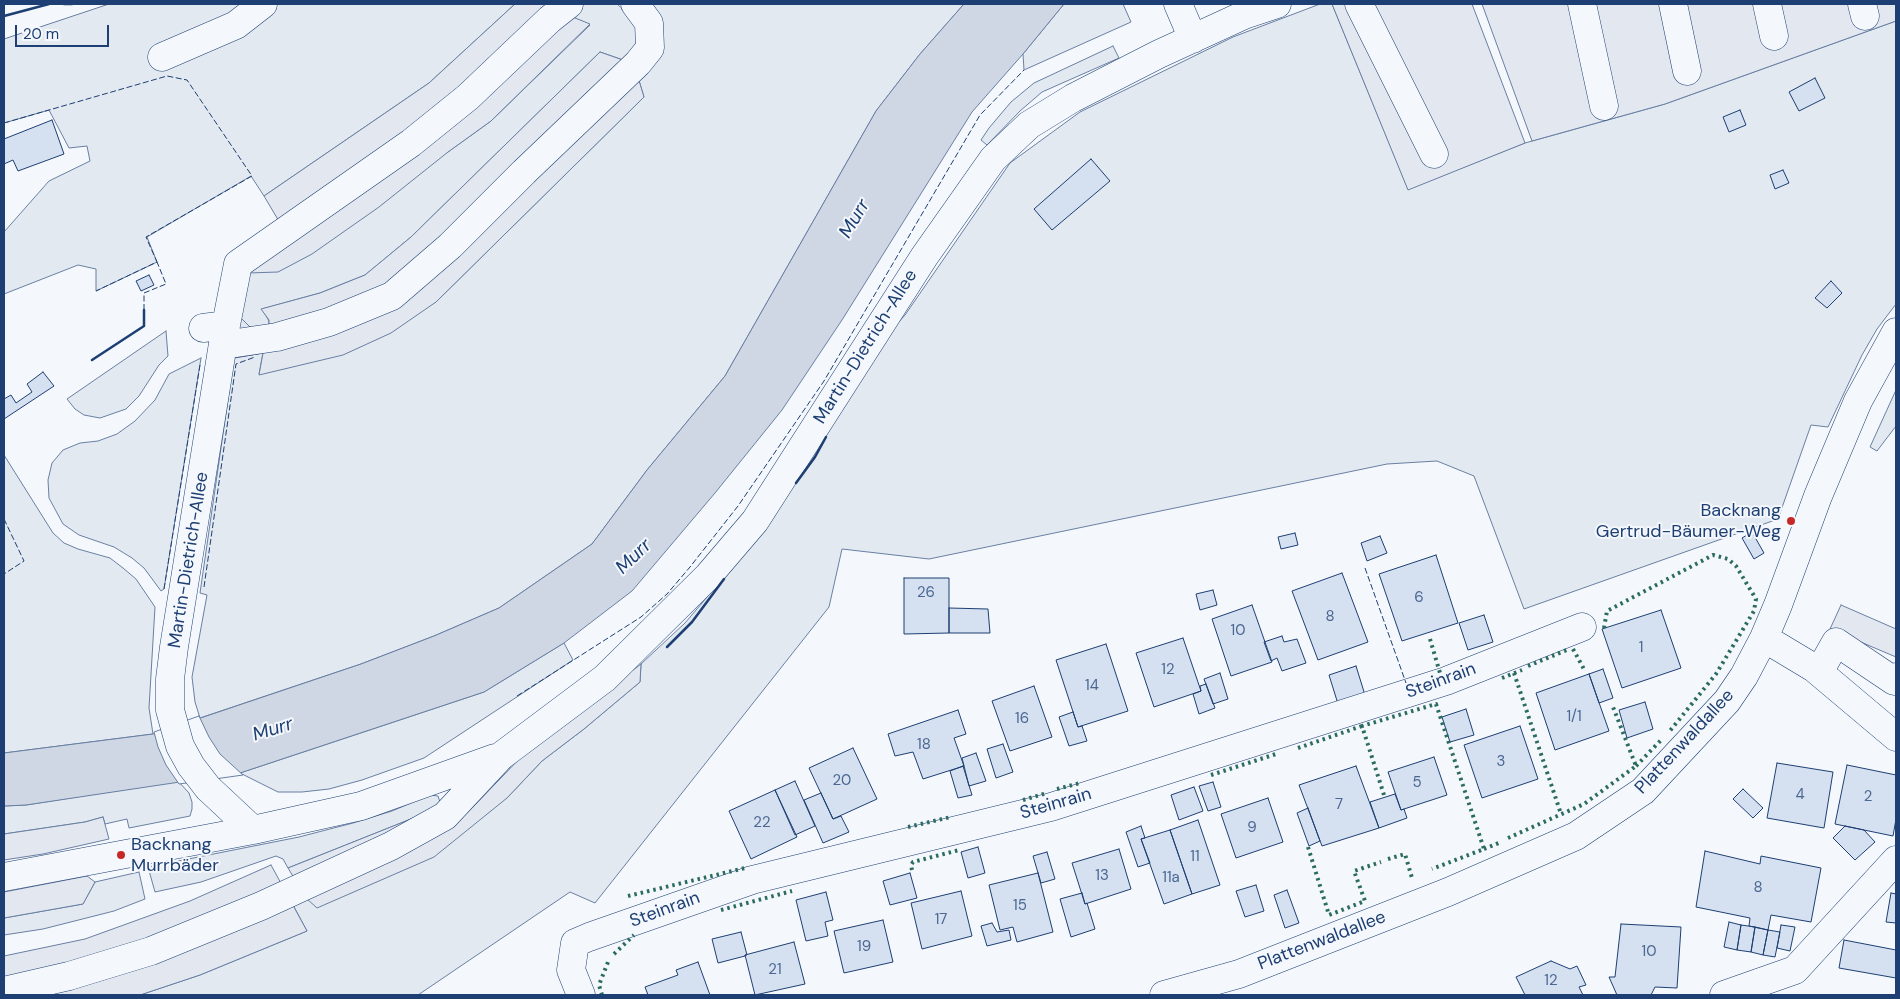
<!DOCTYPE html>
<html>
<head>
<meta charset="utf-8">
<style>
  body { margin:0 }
  #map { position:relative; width:1900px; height:999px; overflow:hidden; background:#f4f7fb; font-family:"DM Sans",sans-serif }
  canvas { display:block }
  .frame { position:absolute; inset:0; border:5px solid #1d3f73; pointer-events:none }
  .scale { position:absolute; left:15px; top:25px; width:94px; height:22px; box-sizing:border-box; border:2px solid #1d3f73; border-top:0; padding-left:6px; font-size:15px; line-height:18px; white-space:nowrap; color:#1d3f73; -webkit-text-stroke:4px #f4f7fb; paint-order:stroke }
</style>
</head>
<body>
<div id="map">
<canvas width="1900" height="999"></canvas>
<div class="frame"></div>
<div class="scale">20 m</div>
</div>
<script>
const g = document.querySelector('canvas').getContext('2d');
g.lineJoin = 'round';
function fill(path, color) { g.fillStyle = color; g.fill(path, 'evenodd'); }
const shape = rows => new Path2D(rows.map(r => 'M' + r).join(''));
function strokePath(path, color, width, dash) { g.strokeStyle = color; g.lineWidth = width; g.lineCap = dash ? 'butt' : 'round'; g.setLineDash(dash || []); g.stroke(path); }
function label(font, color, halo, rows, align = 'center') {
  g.font = font + ' "DM Sans",sans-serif'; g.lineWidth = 4; g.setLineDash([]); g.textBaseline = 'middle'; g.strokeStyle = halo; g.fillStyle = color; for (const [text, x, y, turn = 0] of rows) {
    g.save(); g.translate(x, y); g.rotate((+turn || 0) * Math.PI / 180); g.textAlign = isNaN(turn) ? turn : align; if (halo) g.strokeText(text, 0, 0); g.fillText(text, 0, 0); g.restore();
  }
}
const green = shape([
  [109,4,515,4,429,83,264,196,251,176,147,237,157,262,96,291,96,269,78,265,4,294,4,232,49,181,90,161,87,146,69,148,49,110,4,123,4,39,109,4],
  [583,4,617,4,634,19,638,38,634,48,623,60,600,52,411,237,365,275,320,293,262,309,269,321,269,328,259,330,250,327,246,324,240,317,248,273,448,152,491,121,590,25,570,16,583,4],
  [644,4,964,4,920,54,876,111,725,376,647,470,592,544,499,608,434,636,361,664,200,718,195,702,192,677,207,595,200,593,234,358,263,353,259,374,436,302,644,97,637,74,644,4],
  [1064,4,1123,4,1131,22,1024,70,1023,54,1064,4],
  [1320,4,1332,4,1408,189,1525,143,1665,104,1896,21,1896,304,1877,329,1862,355,1828,427,1811,425,1778,519,1524,609,1474,476,1437,461,1387,464,929,559,842,549,829,607,595,903,570,892,418,995,140,995,200,975,307,931,293,905,507,798,542,761,584,729,640,682,641,664,685,623,725,576,790,489,826,436,860,365,905,315,1010,163,1080,112,1233,37,1320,4],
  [1113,46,1119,58,1042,92,1020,111,987,145,981,140,989,128,1011,102,1034,83,1113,46],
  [166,331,168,356,159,365,139,396,126,409,100,418,84,415,75,409,67,399,166,331],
  [201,358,164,589,161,591,144,568,132,558,114,547,79,535,63,524,49,498,48,480,52,463,63,450,80,443,98,441,117,434,135,421,155,400,169,374,201,358],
  [1896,390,1896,426,1877,451,1870,447,1896,390],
  [4,455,53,533,64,543,78,549,110,558,123,568,136,579,155,607,149,708,153,734,4,753,4,455],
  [564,643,573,660,424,758,362,780,329,789,302,792,278,792,240,773,484,692,564,643],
  [178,781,189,793,192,802,192,809,190,816,129,828,127,819,105,824,103,817,85,822,4,834,4,806,26,805,178,781],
  [430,795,438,796,440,802,431,811,288,868,283,859,276,856,201,882,155,892,148,867,299,837,353,823,392,811,430,795],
  [139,872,145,899,114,911,43,929,4,935,4,918,83,904,95,882,139,872]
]);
fill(green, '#e3e9f0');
strokePath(green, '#687fa3', 1);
const parking = shape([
  [515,4,546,4,548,7,590,24,491,121,448,152,379,207,312,254,278,272,248,273,280,223,264,196,429,83,515,4],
  [1332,4,1472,4,1525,143,1408,190,1332,4],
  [1482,4,1896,4,1896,21,1665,104,1532,141,1482,4],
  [600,52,623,60,637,74,644,97,436,302,391,333,343,355,259,375,263,353,234,358,240,317,250,327,259,330,269,327,269,320,261,309,320,293,365,275,411,237,600,52],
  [1841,605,1896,629,1896,657,1830,629,1841,605],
  [641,664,640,682,584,729,542,761,507,798,434,857,317,908,306,898,288,868,431,811,449,827,471,809,525,753,641,664],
  [103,817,109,839,43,854,4,860,4,834,85,822,103,817],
  [271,865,307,931,200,975,140,995,4,995,4,956,85,939,190,901,271,865],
  [87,876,95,882,83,904,4,918,4,892,87,876]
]);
fill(parking, '#e3e8f0');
strokePath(parking, '#687fa3', 1);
const water = shape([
  [964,4,1064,4,1023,54,972,112,842,320,782,410,715,493,632,591,564,643,484,692,240,773,26,805,4,806,4,753,153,734,361,664,434,636,499,608,592,544,647,470,725,376,876,111,920,54,964,4]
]);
fill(water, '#cfd7e4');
strokePath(water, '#687fa3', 1);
const pier = shape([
  [199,716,209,737,220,754,243,775,179,784,166,765,158,747,154,732,199,716]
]);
fill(pier, '#f4f7fb');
strokePath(pier, '#687fa3', 1);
const building = shape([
  [1815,78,1825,98,1799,111,1789,92,1815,78],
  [1740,110,1746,125,1729,132,1723,117,1740,110],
  [52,120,64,154,18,171,13,160,4,164,4,139,52,120],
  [1091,159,1110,181,1052,230,1034,209,1091,159],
  [1783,170,1789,183,1775,189,1770,175,1783,170],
  [149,275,154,285,141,291,136,281,149,275],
  [1831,281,1842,293,1827,308,1815,298,1831,281],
  [43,372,54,386,4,419,4,399,11,395,16,403,32,392,27,384,43,372],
  [1752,532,1764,553,1754,559,1742,538,1752,532],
  [1295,533,1298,545,1281,549,1278,537,1295,533],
  [1380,536,1387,553,1367,561,1361,543,1380,536],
  [1436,555,1458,623,1402,641,1379,574,1436,555],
  [1342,573,1368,642,1318,660,1292,591,1342,573],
  [904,578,949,578,949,633,904,634,904,578],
  [1213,590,1217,605,1200,610,1196,594,1213,590],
  [1252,605,1272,662,1231,676,1212,619,1252,605],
  [949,608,988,609,990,633,949,633,949,608],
  [1661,610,1681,668,1622,688,1602,629,1661,610],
  [1484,615,1493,642,1468,650,1459,623,1484,615],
  [1282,636,1284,642,1297,639,1306,663,1282,671,1277,658,1271,661,1264,642,1282,636],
  [1183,638,1201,691,1154,707,1136,653,1183,638],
  [1106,644,1128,711,1078,727,1056,660,1106,644],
  [1356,666,1365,695,1338,704,1329,675,1356,666],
  [1603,669,1613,698,1599,703,1589,674,1603,669],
  [1220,673,1228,699,1213,704,1204,679,1220,673],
  [1589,674,1609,731,1555,750,1536,693,1589,674],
  [1206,684,1215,708,1199,714,1193,694,1201,691,1200,686,1206,684],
  [1034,686,1052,737,1010,751,992,701,1034,686],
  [1645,702,1653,729,1627,738,1619,710,1645,702],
  [1466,709,1474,735,1450,742,1442,717,1466,709],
  [958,710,966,734,954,738,964,766,923,779,913,752,895,756,888,734,958,710],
  [1073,712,1078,727,1082,726,1087,741,1069,746,1059,717,1073,712],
  [1520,726,1538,779,1482,798,1464,745,1520,726],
  [1003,744,1013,772,996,778,987,749,1003,744],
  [853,748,877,799,833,819,809,768,853,748],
  [976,753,986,781,969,786,962,758,976,753],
  [1434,757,1447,795,1401,810,1388,772,1434,757],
  [1777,763,1833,772,1824,828,1767,818,1777,763],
  [1847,765,1896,775,1896,819,1893,836,1835,824,1847,765],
  [963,766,972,795,958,798,950,771,963,766],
  [1356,766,1379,828,1322,846,1299,785,1356,766],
  [795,781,815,826,795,835,775,790,795,781],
  [1213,782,1221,807,1208,811,1199,786,1213,782],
  [1194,787,1203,811,1179,820,1171,795,1194,787],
  [1743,789,1763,808,1753,818,1733,799,1743,789],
  [775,790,797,837,751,859,729,811,775,790],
  [821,793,833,819,841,816,849,832,823,843,804,800,821,793],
  [1395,794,1401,810,1404,809,1407,818,1379,828,1370,802,1395,794],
  [1268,798,1283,842,1236,858,1221,814,1268,798],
  [1308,808,1320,841,1309,846,1297,813,1308,808],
  [1198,820,1220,885,1192,894,1170,830,1198,820],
  [1141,826,1145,838,1141,839,1150,863,1138,867,1126,832,1141,826],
  [1845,826,1864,830,1875,842,1855,860,1833,838,1845,826],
  [1170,830,1192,894,1164,904,1141,839,1170,830],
  [978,847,985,873,968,878,961,852,978,847],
  [1119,849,1131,889,1085,904,1072,863,1119,849],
  [1705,851,1760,864,1761,856,1821,868,1811,922,1771,915,1768,930,1749,926,1750,918,1696,907,1705,851],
  [1047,852,1055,879,1041,883,1033,856,1047,852],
  [910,873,917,898,890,905,883,881,910,873],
  [1038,873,1053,932,1017,942,1013,927,1000,930,989,885,1038,873],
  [1256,885,1264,911,1245,917,1236,891,1256,885],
  [1287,890,1299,923,1285,928,1274,895,1287,890],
  [961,891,972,936,922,949,911,903,961,891],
  [826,892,833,920,825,922,828,936,806,941,796,900,826,892],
  [1082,893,1085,904,1087,903,1095,929,1071,937,1060,899,1082,893],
  [1891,893,1896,894,1896,923,1886,922,1891,893],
  [883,920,893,962,844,973,834,931,883,920],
  [1729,922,1741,925,1737,950,1724,947,1729,922],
  [992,923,997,932,1009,930,1011,940,987,946,981,926,992,923],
  [1621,924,1681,927,1677,988,1655,987,1651,995,1617,995,1609,977,1615,977,1621,924],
  [1741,925,1755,927,1751,952,1737,950,1741,925],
  [1781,925,1795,927,1790,951,1777,948,1781,925],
  [1755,927,1768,930,1763,955,1751,952,1755,927],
  [1768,930,1780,932,1775,957,1763,955,1768,930],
  [741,932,747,955,745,955,745,956,718,963,712,939,741,932],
  [1844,940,1896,950,1896,978,1839,968,1844,940],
  [794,942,805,984,755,995,745,955,794,942],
  [1551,961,1570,969,1577,966,1586,985,1579,987,1583,995,1525,995,1516,977,1551,961],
  [698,962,710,995,648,995,645,987,678,975,676,970,698,962]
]);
fill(building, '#d5e0f0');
strokePath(building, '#1d3f73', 1);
const minor = shape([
  [1178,4,1193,39],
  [1359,4,1434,154],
  [1582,4,1604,106],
  [1673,4,1687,71],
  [1767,4,1774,36],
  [1862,4,1865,16],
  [162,57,236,25,263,4],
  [238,264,226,325,174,647,170,679,170,710,180,746,191,766,208,788,253,830],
  [238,264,411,143,468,97,550,19,569,4],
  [203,328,226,325],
  [223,345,277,337,329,322,392,296,450,246,524,172,638,63,650,48,649,23,635,4],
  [1764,638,1814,668,1896,737],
  [1819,672,1836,642,1894,681,1896,677],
  [4,877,253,830,361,806,495,758],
  [4,991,69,976,151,951,261,906,391,846,445,816,501,756,605,678,708,576,755,521,924,257,993,159,1029,125,1073,98,1159,54,1244,15,1277,4],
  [581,995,571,970,575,943,589,937,752,880,1051,807,1446,681,1582,627],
  [1164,995,1239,974,1448,892,1576,836,1643,791,1727,701,1744,676,1764,638,1778,605,1818,496,1858,401,1896,332],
  [1724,995,1795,970,1896,860]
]);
strokePath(minor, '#1d3f73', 29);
strokePath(minor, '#f4f7fb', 28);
strokePath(shape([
  [1604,628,1607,611,1713,555,1728,559,1736,566,1756,599,1754,611,1716,674,1669,732],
  [1430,639,1440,673],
  [1573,649,1585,671],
  [1528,666,1569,649],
  [1514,673,1561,814],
  [1502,678,1522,670],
  [1298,748,1362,726],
  [1636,766,1663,738],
  [1211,775,1276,754],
  [1057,789,1080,783],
  [1384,795,1362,726,1436,704,1484,849,1432,869],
  [1023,800,1047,793],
  [908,827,951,817],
  [1508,838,1584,804,1636,766,1613,707],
  [1308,847,1329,915,1365,901,1354,871,1381,862],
  [1484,849,1501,842],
  [1388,859,1405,854,1412,878],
  [912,870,911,865,913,862,959,850],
  [628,896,745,868],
  [721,910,792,891],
  [614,954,634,935],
  [602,995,599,985,608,962]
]), '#2c6c60', 4, [2.5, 4]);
strokePath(shape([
  [4,123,167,76,187,80,252,176,146,237,157,262,96,291],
  [144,310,144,293,166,284,157,262],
  [4,519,24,561,4,574],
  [1365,568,1406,683],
  [204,587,236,364,255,357],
  [164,589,200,365],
  [517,696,641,617,667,594,690,567,738,506,824,381,980,115,1024,70]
]), '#1d3f73', 1, [6, 2.5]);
strokePath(shape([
  [64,4,72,4],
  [4,16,49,4],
  [92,360,144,326,144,310],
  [796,483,815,457,826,437],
  [667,647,692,622,724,579]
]), '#1d3f73', 2.5);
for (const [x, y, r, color] of [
  [1791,521,5,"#c62828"],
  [121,855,5,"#c62828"]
]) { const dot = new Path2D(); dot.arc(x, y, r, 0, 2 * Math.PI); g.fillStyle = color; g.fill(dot); strokePath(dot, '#f4f7fb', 2); }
label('15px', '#4b6792', null, [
  ["26",926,593],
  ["6",1419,598],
  ["8",1330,617],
  ["10",1238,631],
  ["1",1641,648],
  ["12",1168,670],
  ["14",1092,686],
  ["1/1",1574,717],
  ["16",1022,719],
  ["18",924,745],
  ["3",1501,762],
  ["20",842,781],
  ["5",1417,783],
  ["4",1800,795],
  ["2",1868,797],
  ["7",1339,805],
  ["22",762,823],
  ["9",1252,828],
  ["11",1195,857],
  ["13",1102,876],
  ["11a",1171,878],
  ["8",1758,888],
  ["15",1020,906],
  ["17",941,920],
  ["19",864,947],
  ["10",1649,952],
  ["21",775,970],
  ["12",1551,981]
]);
label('18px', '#1d3f73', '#f4f7fb', [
  ["Martin-Dietrich-Allee",866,347,-58],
  ["Martin-Dietrich-Allee",189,560,-81],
  ["Steinrain",1441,681,-20],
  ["Plattenwaldallee",1685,742,-47],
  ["Steinrain",1056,804,-16],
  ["Steinrain",665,910,-20],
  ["Plattenwaldallee",1322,941,-21]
]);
label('18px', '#1d3f73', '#f4f7fb', [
  ["Backnang",1781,511],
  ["Gertrud-Bäumer-Weg",1781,532],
  ["Backnang",131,845,"left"],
  ["Murrbäder",131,866,"left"]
], 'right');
label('italic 19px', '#1d3f73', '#f4f7fb', [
  ["Murr",855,219,-59],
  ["Murr",634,557,-44],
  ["Murr",273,730,-17]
]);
</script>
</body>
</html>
